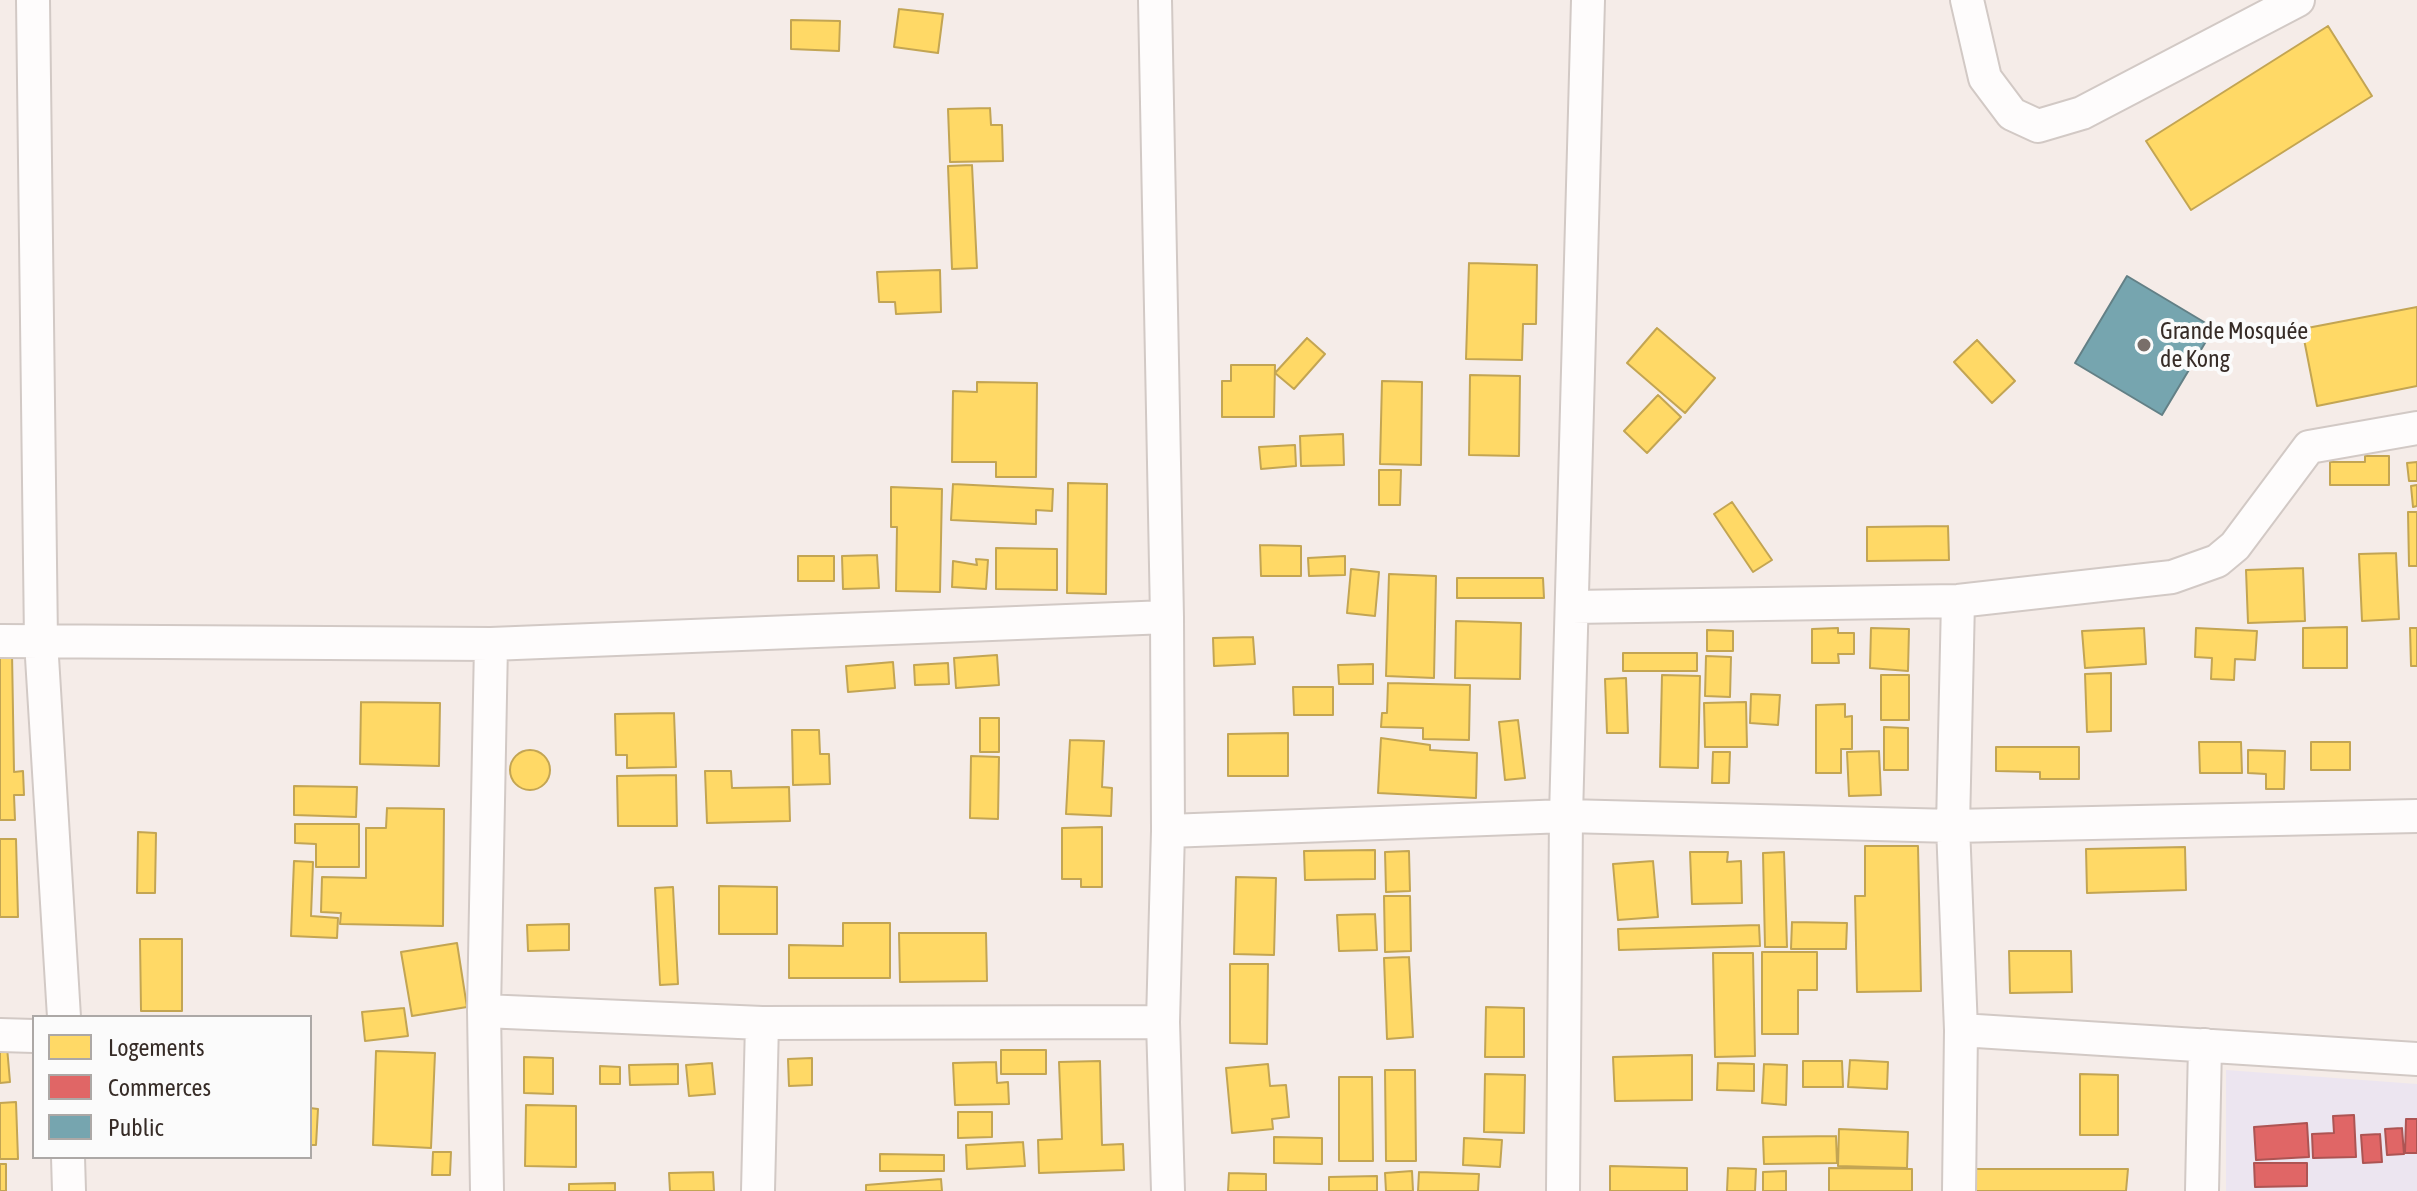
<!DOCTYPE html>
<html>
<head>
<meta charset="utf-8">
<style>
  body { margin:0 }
  #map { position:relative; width:2417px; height:1191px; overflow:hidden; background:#f5ece8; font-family:"Asap Condensed",sans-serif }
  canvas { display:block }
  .legend { position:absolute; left:32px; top:1015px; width:280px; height:144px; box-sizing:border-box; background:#fbfbfb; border:2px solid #aca8a6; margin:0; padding:10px 14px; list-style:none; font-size:24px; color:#362b26 }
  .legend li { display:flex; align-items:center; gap:16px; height:40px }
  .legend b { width:40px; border:2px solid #aca8a6 }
</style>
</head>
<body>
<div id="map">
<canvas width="2417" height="1191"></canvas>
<ul class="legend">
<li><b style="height:22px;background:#ffd966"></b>Logements</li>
<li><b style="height:22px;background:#e06666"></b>Commerces</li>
<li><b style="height:22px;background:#76a5af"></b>Public</li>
</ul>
</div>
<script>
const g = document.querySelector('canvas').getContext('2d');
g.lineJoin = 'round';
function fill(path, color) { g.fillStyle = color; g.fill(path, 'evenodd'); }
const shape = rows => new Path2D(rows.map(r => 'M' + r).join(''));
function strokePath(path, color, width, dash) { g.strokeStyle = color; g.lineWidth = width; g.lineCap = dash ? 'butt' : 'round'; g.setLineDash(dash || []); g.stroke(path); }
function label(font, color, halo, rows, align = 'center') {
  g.font = font + ' "Asap Condensed",sans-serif'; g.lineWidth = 8; g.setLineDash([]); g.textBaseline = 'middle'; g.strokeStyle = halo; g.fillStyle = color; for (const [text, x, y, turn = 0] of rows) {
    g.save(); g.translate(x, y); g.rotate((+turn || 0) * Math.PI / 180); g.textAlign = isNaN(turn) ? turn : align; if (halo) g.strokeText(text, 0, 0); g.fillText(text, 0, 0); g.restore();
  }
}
fill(shape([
  [2226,1070,2417,1084,2417,1191,2226,1191]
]), '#ece5f0');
const homes = shape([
  [899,9,943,14,938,53,894,47,899,9],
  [791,20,840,21,839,51,791,49,791,20],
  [2328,26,2372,96,2191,210,2146,141,2328,26],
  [990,108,991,125,1002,125,1003,161,950,162,948,109,990,108],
  [972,165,977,268,952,269,948,166,972,165],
  [1469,263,1537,265,1536,324,1523,324,1522,360,1466,359,1469,263],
  [940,270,941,312,896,314,895,302,879,302,877,272,940,270],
  [2417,307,2417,386,2317,406,2302,329,2417,307],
  [1657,328,1715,378,1685,413,1627,363,1657,328],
  [1307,338,1325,354,1294,389,1275,373,1307,338],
  [1977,340,2015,381,1992,403,1954,362,1977,340],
  [1231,365,1275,365,1274,417,1222,417,1222,381,1231,381,1231,365],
  [1470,375,1520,376,1519,456,1469,455,1470,375],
  [1382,381,1422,382,1421,465,1380,464,1382,381],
  [977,382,1037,383,1036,477,996,477,996,462,952,462,953,391,977,392,977,382],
  [1658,395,1681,417,1647,453,1624,431,1658,395],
  [1343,434,1344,465,1301,466,1300,436,1343,434],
  [1295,445,1296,466,1261,469,1259,447,1295,445],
  [2365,456,2389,456,2389,485,2330,485,2330,462,2365,462,2365,456],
  [2417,462,2417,481,2409,481,2407,463,2417,462],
  [1379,470,1401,470,1400,505,1379,505,1379,470],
  [1068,483,1107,484,1106,594,1067,593,1068,483],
  [953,484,1053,489,1052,511,1036,510,1036,524,951,520,953,484],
  [2417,485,2417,506,2413,507,2411,486,2417,485],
  [891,487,942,489,940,592,896,591,897,527,891,527,891,487],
  [1732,502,1772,560,1753,572,1714,514,1732,502],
  [2408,512,2417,512,2417,566,2409,566,2408,512],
  [1948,526,1949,560,1867,561,1867,527,1948,526],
  [1260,545,1301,546,1301,576,1261,576,1260,545],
  [996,548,1057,549,1057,590,996,589,996,548],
  [2396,553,2399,619,2362,621,2359,554,2396,553],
  [877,555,879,588,843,589,842,556,877,555],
  [798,556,834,556,834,581,798,581,798,556],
  [1345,556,1345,575,1309,576,1308,558,1345,556],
  [976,559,988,560,986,589,952,587,953,561,977,565,976,559],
  [2303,568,2305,621,2248,623,2246,570,2303,568],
  [1351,569,1379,572,1375,616,1347,613,1351,569],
  [1389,574,1436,576,1434,678,1386,676,1389,574],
  [1457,578,1543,578,1544,598,1457,598,1457,578],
  [1456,621,1521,623,1520,679,1455,678,1456,621],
  [2347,627,2347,668,2303,668,2303,628,2347,627],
  [1838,628,1838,633,1854,633,1854,654,1838,654,1839,663,1812,663,1812,629,1838,628],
  [1871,628,1909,629,1908,671,1870,668,1871,628],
  [2144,628,2146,664,2085,668,2082,631,2144,628],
  [2196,628,2257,631,2255,660,2235,659,2234,680,2211,679,2212,658,2195,657,2196,628],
  [2410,628,2417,628,2417,666,2411,666,2410,628],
  [1707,630,1733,631,1733,651,1707,651,1707,630],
  [1253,637,1255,664,1214,666,1213,638,1253,637],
  [0,652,12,652,14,772,23,771,24,795,14,795,15,820,0,820,0,652],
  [1623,653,1697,653,1697,671,1623,671,1623,653],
  [997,655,999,685,956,688,954,658,997,655],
  [1706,656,1731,657,1730,697,1705,696,1706,656],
  [893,662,895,688,848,692,846,666,893,662],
  [948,663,949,684,915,685,914,665,948,663],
  [1373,664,1373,684,1339,684,1338,665,1373,664],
  [2111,673,2111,731,2087,732,2085,674,2111,673],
  [1662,675,1700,676,1698,768,1660,767,1662,675],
  [1881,675,1909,675,1909,720,1881,720,1881,675],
  [1626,678,1628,733,1607,733,1605,679,1626,678],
  [1388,683,1470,685,1469,740,1423,739,1423,728,1381,727,1382,713,1387,713,1388,683],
  [1293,687,1333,687,1333,715,1294,715,1293,687],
  [1751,694,1780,695,1778,725,1750,723,1751,694],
  [361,702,440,703,439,766,360,764,361,702],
  [1746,702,1747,747,1705,747,1704,703,1746,702],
  [1845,704,1845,717,1852,716,1852,749,1841,749,1841,773,1816,773,1816,705,1845,704],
  [674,713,676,767,627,768,627,755,616,755,615,714,674,713],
  [980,718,999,718,999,752,980,752,980,718],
  [1518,720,1525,778,1505,780,1499,722,1518,720],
  [1884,727,1908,728,1908,770,1884,770,1884,727],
  [792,730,819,730,820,754,829,754,830,784,793,785,792,730],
  [1288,733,1288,776,1228,776,1228,734,1288,733],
  [1381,738,1430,745,1430,750,1477,753,1476,798,1378,793,1381,738],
  [1070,740,1104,741,1102,787,1112,788,1111,816,1066,814,1070,740],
  [2199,742,2241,742,2242,773,2200,773,2199,742],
  [2311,742,2350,742,2350,770,2311,770,2311,742],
  [1996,747,2079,747,2079,779,2040,779,2040,772,1996,771,1996,747],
  [2248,750,2285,751,2284,789,2266,789,2266,774,2248,773,2248,750],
  '510 770a20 20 0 1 1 40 0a20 20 0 1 1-40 0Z',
  [1879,751,1881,795,1849,796,1847,752,1879,751],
  [1713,752,1730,752,1729,783,1712,783,1713,752],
  [971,756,999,757,998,819,970,818,971,756],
  [705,771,731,771,732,788,789,787,790,821,707,823,705,771],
  [676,775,677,826,618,826,617,776,676,775],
  [294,786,357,787,356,817,294,815,294,786],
  [387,808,444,809,443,926,340,924,341,913,321,912,322,877,366,878,366,828,386,828,387,808],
  [295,824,359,824,359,867,316,867,316,844,295,843,295,824],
  [1102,827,1102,887,1081,887,1081,879,1062,879,1062,828,1102,827],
  [138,832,156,833,155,893,137,893,138,832],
  [0,839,16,839,18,917,0,917,0,839],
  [1865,846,1918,846,1921,991,1857,992,1855,896,1865,896,1865,846],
  [2185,847,2186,890,2087,893,2086,849,2185,847],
  [1375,850,1375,879,1305,880,1304,851,1375,850],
  [1409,851,1410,891,1386,892,1385,852,1409,851],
  [1690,852,1728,852,1727,862,1741,861,1742,903,1692,904,1690,852],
  [1784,852,1787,947,1765,947,1763,853,1784,852],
  [294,861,313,862,311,916,338,918,337,938,291,936,294,861],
  [1653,861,1658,917,1618,920,1613,864,1653,861],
  [1236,877,1276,878,1274,955,1234,954,1236,877],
  [719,886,777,887,777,934,719,934,719,886],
  [673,887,678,984,660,985,655,888,673,887],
  [1384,896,1410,896,1411,951,1385,952,1384,896],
  [1375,914,1377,950,1339,951,1337,915,1375,914],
  [1792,922,1847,923,1846,949,1791,949,1792,922],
  [843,923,890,923,890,978,789,978,789,945,843,946,843,923],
  [569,924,569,950,528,951,527,925,569,924],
  [1759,925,1760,946,1619,950,1618,929,1759,925],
  [899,933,986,933,987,981,900,982,899,933],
  [140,939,182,939,182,1011,141,1011,140,939],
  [457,943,467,1007,412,1016,401,952,457,943],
  [2009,951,2071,951,2072,992,2010,993,2009,951],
  [1762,952,1817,952,1817,990,1798,990,1798,1034,1762,1034,1762,952],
  [1713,953,1753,953,1755,1056,1715,1057,1713,953],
  [1409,957,1413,1037,1387,1039,1384,958,1409,957],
  [1230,964,1268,964,1267,1044,1230,1043,1230,964],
  [1486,1007,1524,1008,1524,1057,1485,1057,1486,1007],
  [404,1008,408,1036,365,1041,362,1012,404,1008],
  [7,1047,10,1082,0,1083,0,1048,7,1047],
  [1001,1050,1046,1050,1046,1074,1001,1074,1001,1050],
  [376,1051,435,1053,431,1148,373,1145,376,1051],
  [1692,1055,1692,1100,1615,1101,1613,1057,1692,1055],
  [524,1057,553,1058,553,1094,524,1093,524,1057],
  [812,1058,812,1085,789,1086,788,1059,812,1058],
  [1850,1060,1888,1062,1887,1089,1848,1087,1850,1060],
  [1100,1061,1102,1145,1123,1144,1124,1170,1039,1173,1038,1140,1062,1139,1059,1062,1100,1061],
  [1803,1061,1842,1061,1843,1087,1803,1087,1803,1061],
  [996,1062,997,1083,1008,1082,1009,1104,955,1105,953,1063,996,1062],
  [712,1063,715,1094,689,1096,686,1065,712,1063],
  [1718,1063,1754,1064,1754,1091,1717,1090,1718,1063],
  [678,1064,678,1084,630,1085,629,1065,678,1064],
  [1268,1064,1270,1086,1286,1085,1289,1117,1272,1119,1273,1129,1232,1133,1226,1068,1268,1064],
  [1764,1064,1787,1065,1786,1105,1762,1103,1764,1064],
  [600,1066,620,1067,620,1084,600,1084,600,1066],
  [1385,1070,1415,1070,1416,1161,1386,1161,1385,1070],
  [1485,1074,1525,1075,1524,1133,1484,1132,1485,1074],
  [2080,1074,2118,1075,2118,1135,2080,1135,2080,1074],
  [1339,1077,1372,1077,1373,1161,1339,1161,1339,1077],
  [16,1102,18,1159,0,1159,0,1103,16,1102],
  [526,1105,576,1106,576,1167,525,1166,526,1105],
  [310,1108,318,1109,316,1145,310,1145,310,1108],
  [958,1112,992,1112,992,1137,958,1138,958,1112],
  [1839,1129,1908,1132,1907,1168,1838,1166,1839,1129],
  [1836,1136,1837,1163,1764,1164,1763,1137,1836,1136],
  [1274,1137,1322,1138,1322,1164,1274,1163,1274,1137],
  [1464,1138,1502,1140,1500,1167,1463,1165,1464,1138],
  [1023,1142,1025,1166,967,1169,966,1145,1023,1142],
  [433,1152,451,1152,450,1175,432,1175,433,1152],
  [880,1154,944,1155,944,1171,880,1171,880,1154],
  [0,1164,6,1164,6,1191,0,1191,0,1164],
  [1610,1166,1687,1168,1687,1191,1610,1191,1610,1166],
  [1728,1168,1756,1169,1755,1191,1727,1191,1728,1168],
  [1829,1168,1912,1169,1912,1191,1829,1191,1829,1168],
  [1975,1169,2128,1169,2126,1191,1975,1191,1975,1169],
  [1412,1171,1413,1191,1386,1191,1385,1173,1412,1171],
  [1786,1171,1786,1191,1763,1191,1763,1172,1786,1171],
  [713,1172,714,1191,670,1191,669,1173,713,1172],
  [1419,1172,1479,1174,1478,1191,1418,1191,1419,1172],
  [1229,1173,1266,1174,1266,1191,1228,1191,1229,1173],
  [1377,1176,1377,1191,1329,1191,1329,1177,1377,1176],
  [941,1179,942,1191,866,1191,866,1185,941,1179],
  [615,1183,615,1191,569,1191,569,1184,615,1183]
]);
fill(homes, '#ffd966');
strokePath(homes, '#c3a553', 2);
const shops = shape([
  [2354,1115,2356,1157,2313,1158,2312,1134,2334,1133,2333,1116,2354,1115],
  [2406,1119,2417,1119,2417,1153,2405,1153,2406,1119],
  [2307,1123,2309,1157,2256,1160,2254,1127,2307,1123],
  [2402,1128,2404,1154,2387,1155,2385,1129,2402,1128],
  [2380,1134,2382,1162,2363,1163,2361,1135,2380,1134],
  [2254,1163,2307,1163,2307,1186,2255,1187,2254,1163]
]);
fill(shops, '#e06666');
strokePath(shops, '#ad5453', 2);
const public = shape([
  [2127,276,2214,328,2162,415,2075,363,2127,276]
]);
fill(public, '#76a5af');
strokePath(public, '#638086', 2);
const street = shape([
  [33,0,41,641,64,1017],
  [1155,0,1167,617,1168,831,1163,1022,1168,1191],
  [1967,0,1985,78,2012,114,2038,126,2082,113,2298,0],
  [1958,601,1953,826,1961,1030,1959,1191],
  [1572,607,1958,601,2172,577,2217,561,2235,546,2309,447,2417,428],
  [0,641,491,644,1167,617],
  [1168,831,1566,816,1953,826,2417,816],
  [484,1011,762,1023],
  [1961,1030,2417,1059],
  [0,1035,34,1036],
  [68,1157,69,1191],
  [487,1191,484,1011,491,644],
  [758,1191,762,1023,1163,1022],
  [1563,1191,1566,816,1588,0],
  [2202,1191,2205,1045]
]);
strokePath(street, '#d2c9c5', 36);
strokePath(street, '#fefcfc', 32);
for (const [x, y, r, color] of [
  [2144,345,8,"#796f6a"]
]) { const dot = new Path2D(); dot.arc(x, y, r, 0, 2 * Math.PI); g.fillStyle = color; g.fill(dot); strokePath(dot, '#fbfbfb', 3); }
label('24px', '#362b26', '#fbfbfb', [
  ["Grande Mosquée",2160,331],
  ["de Kong",2160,359]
], 'left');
</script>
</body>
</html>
